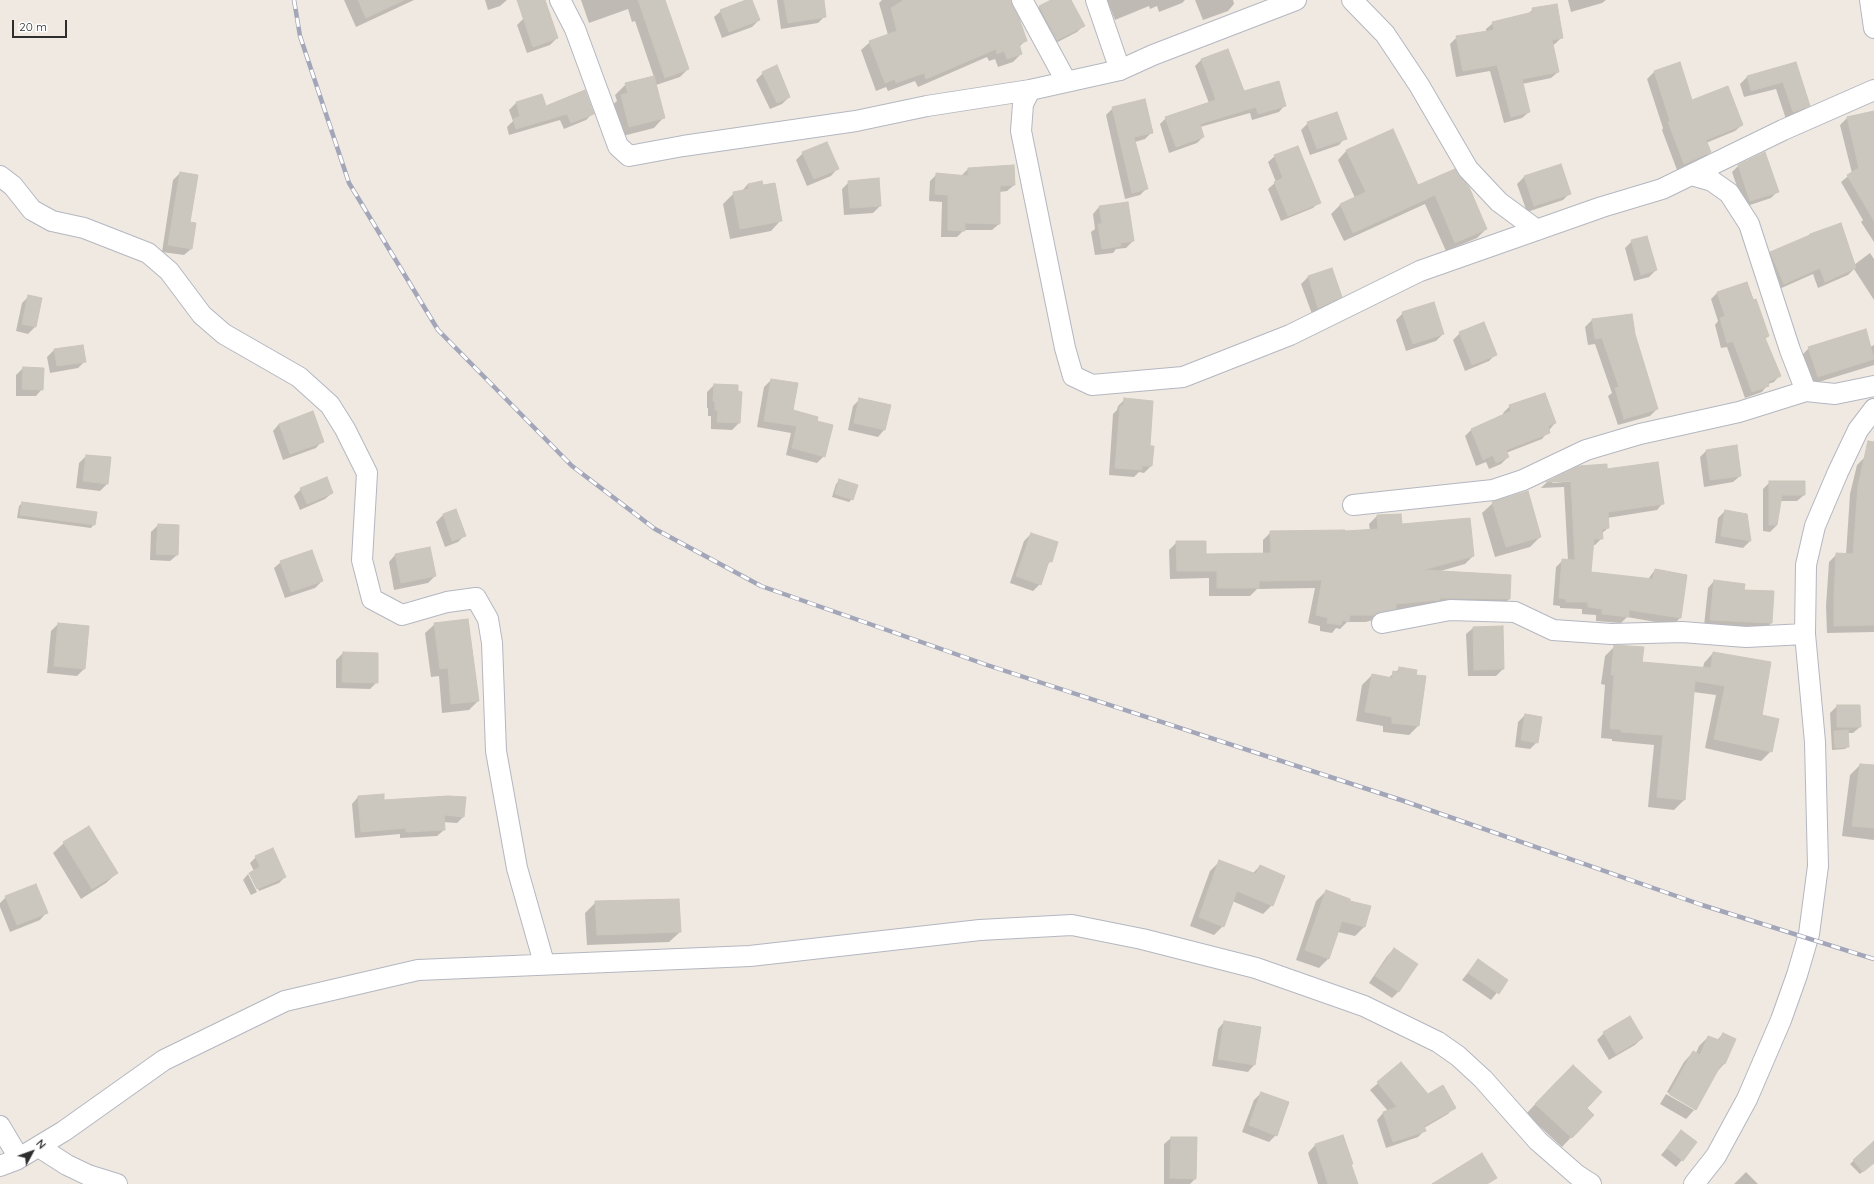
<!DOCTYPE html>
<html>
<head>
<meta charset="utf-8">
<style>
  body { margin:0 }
  #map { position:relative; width:1874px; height:1184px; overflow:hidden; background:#efe9e1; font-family:Quicksand,sans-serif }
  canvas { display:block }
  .north { position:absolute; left:12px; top:1132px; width:40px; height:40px; -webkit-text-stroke:3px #fff; paint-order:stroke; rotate:49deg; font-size:11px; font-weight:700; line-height:16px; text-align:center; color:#2e2e2e }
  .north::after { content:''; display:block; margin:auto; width:14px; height:18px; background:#2e2e2e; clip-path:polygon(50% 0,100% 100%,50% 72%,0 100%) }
  .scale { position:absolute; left:12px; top:20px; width:55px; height:18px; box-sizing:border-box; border:2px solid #2e2e2e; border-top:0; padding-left:5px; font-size:12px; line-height:14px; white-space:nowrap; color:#2e2e2e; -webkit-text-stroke:3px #fff; paint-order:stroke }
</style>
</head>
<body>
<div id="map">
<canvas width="1874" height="1184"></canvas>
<div class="north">N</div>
<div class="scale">20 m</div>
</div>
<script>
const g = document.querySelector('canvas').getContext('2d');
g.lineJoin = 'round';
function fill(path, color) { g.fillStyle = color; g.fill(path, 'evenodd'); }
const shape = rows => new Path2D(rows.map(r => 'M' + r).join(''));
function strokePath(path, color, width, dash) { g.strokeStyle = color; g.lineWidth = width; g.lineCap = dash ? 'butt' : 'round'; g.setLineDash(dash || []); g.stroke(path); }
fill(shape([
  [344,0,414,0,356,27],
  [485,0,507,0,500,6,488,10],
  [581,0,664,0,688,69,680,77,656,85,664,117,654,128,619,137,611,106,617,101,615,95,626,84,654,77,635,21,632,22,628,9,589,23],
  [749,0,751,0,759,20,752,27,722,38,714,17,721,11],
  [777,0,823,0,825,16,818,23,781,29],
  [882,0,1008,0,1025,41,1019,47,1021,54,1013,62,998,67,995,59,989,61,987,57,918,87,915,81,888,91,886,87,876,91,861,50,870,42,888,35,879,3],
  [1053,0,1070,0,1083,26,1077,32,1050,46,1033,14,1039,7],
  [1107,0,1185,0,1182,3,1159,12,1157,6,1150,9,1149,6,1115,20],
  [1195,0,1233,0,1234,4,1228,11,1203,20],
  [1568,0,1606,0,1602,3,1571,12],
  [1533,9,1562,37,1555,44,1552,45,1558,72,1551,78,1522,84,1529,112,1522,118,1504,123,1490,71,1456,77,1450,44,1457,37,1486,32,1486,29,1493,23,1527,15],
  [524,18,557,38,550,45,527,53,517,25],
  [1227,50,1243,92,1285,105,1279,112,1252,120,1250,113,1200,127,1203,137,1197,143,1169,153,1160,124,1166,118,1209,103,1195,66,1201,60],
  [1796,64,1809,105,1802,112,1786,119,1776,89,1744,97,1740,84,1747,77],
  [1654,72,1692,102,1742,125,1735,131,1706,143,1710,152,1703,159,1677,170,1662,130,1663,128,1647,79],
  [763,73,789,97,782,104,770,109,756,80],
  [541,95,545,107,593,113,586,120,564,129,560,120,509,135,507,127,513,121,509,110,516,103],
  [1113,108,1152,132,1145,139,1135,142,1147,188,1140,195,1125,199,1106,115],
  [1874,112,1874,242,1861,222,1863,220,1841,182,1852,173,1840,125,1847,118],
  [1308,123,1345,138,1339,145,1310,155,1301,130],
  [1347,150,1417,186,1454,170,1486,229,1477,238,1446,251,1425,204,1344,241,1331,214,1340,205,1355,198,1338,160],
  [803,153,837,169,831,176,807,186,796,160],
  [1275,156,1319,202,1313,208,1281,221,1268,189,1276,182,1268,162],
  [1561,165,1570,193,1563,200,1527,212,1517,184,1524,177],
  [1739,165,1777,192,1771,198,1744,207,1732,172],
  [968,169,1014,185,1007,191,999,192,999,224,992,230,964,230,957,237,941,237,942,202,929,201,930,181,937,174,961,176],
  [180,173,189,223,191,249,184,255,162,252,173,180],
  [849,182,880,206,873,213,844,215,842,189],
  [748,184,762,186,781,220,771,231,730,239,723,204,734,193,741,192],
  [1099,207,1133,241,1126,248,1116,249,1113,253,1095,255,1091,232,1095,229,1093,214],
  [1810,234,1854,265,1870,253,1874,259,1874,300,1854,269,1848,275,1818,288,1813,274,1777,290,1764,260,1771,253,1807,238],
  [1632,241,1656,270,1649,277,1634,281,1625,248],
  [1331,269,1341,296,1334,303,1312,314,1301,284,1308,277],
  [1747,283,1768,336,1764,340,1780,375,1774,382,1768,384,1762,392,1745,398,1727,347,1721,348,1715,325,1718,321,1711,299,1717,293],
  [29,296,41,299,35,327,28,334,16,331,22,303],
  [1403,313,1443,334,1436,341,1406,351,1396,320],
  [1592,320,1634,334,1657,409,1650,416,1618,425,1608,396,1612,393,1595,344,1588,345,1585,327],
  [1460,333,1496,354,1489,361,1465,371,1453,340],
  [1874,345,1874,365,1809,385,1800,357,1809,348,1870,347],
  [54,350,85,361,78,368,50,373,47,357],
  [23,368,42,389,36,396,16,396,16,375],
  [771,380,792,411,816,421,824,456,817,463,786,455,791,433,757,427,764,387],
  [714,385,739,423,732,430,711,429,711,416,708,416,708,408,707,408,707,392],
  [860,399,884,430,878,437,848,430,853,406],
  [1125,399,1149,447,1151,466,1144,473,1139,472,1134,477,1109,475,1113,414,1117,410,1118,406],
  [1510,406,1555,423,1542,439,1506,453,1508,457,1501,464,1489,469,1486,462,1476,466,1465,436,1472,429,1504,415,1503,413],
  [279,424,322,441,316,448,283,460,273,431],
  [1874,442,1874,632,1827,633,1826,606,1829,562,1837,554,1846,555,1850,494,1857,465,1865,457,1868,448],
  [1706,451,1740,476,1733,482,1704,487,1700,457],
  [86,456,107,484,100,491,76,488,79,463],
  [1579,467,1606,470,1663,503,1657,510,1607,518,1608,528,1601,534,1602,538,1595,545,1592,545,1590,573,1648,579,1655,570,1686,575,1680,618,1673,625,1627,617,1621,623,1596,621,1596,615,1582,614,1582,609,1560,608,1560,606,1553,605,1556,567,1563,560,1568,561,1564,487,1541,488,1546,483],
  [1576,479,1576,481,1552,483,1554,480],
  [839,481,852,499,849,502,832,497,836,484],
  [1770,482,1804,495,1797,501,1780,501,1777,525,1770,532,1763,531,1763,489],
  [301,489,332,493,325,499,300,510,294,496],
  [22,503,94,524,91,528,17,518,19,506],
  [1493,503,1540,537,1530,547,1495,557,1482,513],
  [1725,511,1750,541,1743,548,1715,543,1718,518],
  [443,515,464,536,458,542,445,547,436,522],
  [1377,516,1473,556,1465,564,1437,572,1510,576,1509,599,1501,607,1387,616,1366,622,1347,622,1340,629,1336,628,1332,633,1320,631,1320,626,1308,623,1315,588,1257,589,1250,596,1209,596,1209,578,1170,579,1169,550,1177,542,1205,555,1263,554,1263,540,1271,532,1370,531,1369,524],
  [158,525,177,555,170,561,150,560,151,532],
  [1031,534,1051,561,1046,566,1040,584,1033,591,1010,583,1024,541],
  [395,555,435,576,428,583,394,590,389,562],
  [281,562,322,581,315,588,285,598,274,568],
  [1714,581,1743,591,1771,623,1765,630,1704,626,1708,588],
  [58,624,84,669,77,676,47,673,51,631],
  [435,624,478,701,469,710,442,713,439,676,431,677,425,633],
  [1473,628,1503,669,1496,676,1468,676,1466,634],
  [1615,646,1641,663,1703,668,1704,663,1713,653,1761,716,1771,751,1761,761,1705,748,1716,695,1693,692,1684,800,1674,810,1648,807,1654,745,1612,741,1612,739,1601,738,1605,685,1601,684,1605,656],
  [343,653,377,682,370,689,336,688,336,660],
  [1399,669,1418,726,1409,735,1383,732,1383,726,1356,721,1362,685,1372,675,1388,678],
  [1837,706,1860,727,1853,733,1847,733,1848,746,1845,749,1832,750,1830,713],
  [1525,715,1537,742,1530,749,1515,747,1518,722],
  [1860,765,1874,766,1874,840,1842,836,1850,775],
  [358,797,383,801,463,817,457,823,443,822,444,830,437,836,400,838,400,834,355,838,352,804],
  [64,843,117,873,106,883,81,899,53,853],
  [256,857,285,877,279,883,259,891,251,874,248,874,254,871,250,863],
  [1220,861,1253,873,1260,866,1272,905,1263,914,1232,901,1223,926,1214,935,1190,926,1210,871],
  [248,874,257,892,251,895,243,880],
  [1326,891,1365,926,1355,936,1338,932,1328,959,1319,968,1296,960,1316,901],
  [6,897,46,913,40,920,10,932,0,907,0,903],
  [596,902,680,932,669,942,587,945,585,913],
  [1394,949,1399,991,1392,998,1369,983,1387,956],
  [1478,960,1507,980,1491,1000,1462,980],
  [1224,1022,1254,1065,1248,1072,1212,1066,1218,1029],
  [1604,1033,1642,1038,1635,1045,1609,1060,1597,1040],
  [1723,1034,1735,1039,1724,1064,1716,1073,1695,1109,1686,1119,1660,1104,1666,1094,1694,1110,1694,1107,1667,1092,1684,1062,1693,1052,1696,1053,1699,1046,1708,1037,1717,1040],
  [1401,1064,1427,1095,1454,1107,1448,1114,1424,1128,1425,1130,1418,1137,1386,1148,1377,1120,1383,1113,1388,1111,1370,1090],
  [1557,1081,1592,1115,1562,1147,1526,1114],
  [1261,1093,1276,1135,1269,1142,1242,1132,1254,1100],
  [1681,1131,1682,1160,1676,1167,1661,1155],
  [1171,1138,1195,1179,1190,1184,1164,1184,1164,1144],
  [1316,1144,1352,1164,1350,1165,1357,1184,1318,1184,1308,1153],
  [1868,1148,1874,1155,1874,1162,1860,1174,1850,1164],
  [1746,1172,1758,1184,1734,1184]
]), '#0003');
const building = shape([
  [358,0,404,0,366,18,358,0],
  [517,0,545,0,558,38,533,47,517,0],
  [638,0,665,0,689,69,665,78,638,0],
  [746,0,752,0,760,20,729,32,720,10,746,0],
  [784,0,824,0,826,17,788,23,784,0],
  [904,0,1010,0,1019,18,1027,41,1019,44,1022,54,1007,59,1004,51,997,54,996,49,926,79,924,73,896,83,895,79,885,83,869,41,897,31,891,8,904,0],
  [1051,0,1071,0,1085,26,1057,40,1039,6,1051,0],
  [1557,4,1563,38,1552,40,1559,72,1522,79,1530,112,1511,117,1497,65,1463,71,1456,36,1494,30,1492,22,1533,12,1532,8,1557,4],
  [1228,49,1244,91,1279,81,1286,106,1258,114,1256,107,1200,124,1204,137,1176,147,1165,117,1216,100,1201,59,1228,49],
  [1680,62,1692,100,1728,86,1743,125,1706,140,1711,152,1684,164,1668,122,1670,121,1654,71,1680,62],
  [1796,62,1810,106,1793,112,1783,82,1751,91,1747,76,1796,62],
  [777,65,790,97,777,103,762,72,777,65],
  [654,76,665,118,629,127,621,95,628,93,625,83,654,76],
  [585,90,594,114,571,123,567,114,516,129,513,119,520,116,516,102,542,94,546,106,585,90],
  [1145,99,1153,133,1134,137,1148,189,1132,193,1112,107,1145,99],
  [1874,111,1874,221,1847,175,1859,168,1847,117,1874,111],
  [1337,112,1347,139,1317,149,1307,122,1337,112],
  [1393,129,1418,185,1455,169,1469,187,1487,229,1455,243,1435,195,1353,233,1340,204,1366,192,1346,150,1393,129],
  [827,142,839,169,814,179,802,152,827,142],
  [1298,146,1321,203,1288,216,1274,182,1283,178,1274,155,1298,146],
  [1765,152,1779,192,1750,201,1738,165,1765,152],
  [1561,164,1571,194,1534,206,1524,176,1561,164],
  [1014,165,1015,185,1000,186,1000,224,965,223,965,231,948,230,948,195,935,194,936,173,968,176,968,168,1014,165],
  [180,172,198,175,190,222,196,223,192,249,168,245,180,172],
  [879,178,881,206,850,208,848,181,879,178],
  [762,181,763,185,775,183,782,221,740,229,733,192,749,189,748,184,762,181],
  [1128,202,1134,241,1120,243,1121,246,1102,249,1098,224,1102,224,1099,206,1128,202],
  [1841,223,1856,268,1825,282,1820,268,1784,284,1770,252,1810,235,1810,234,1841,223],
  [1647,236,1657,270,1641,275,1631,240,1647,236],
  [1332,268,1342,297,1318,308,1308,276,1332,268],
  [1747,282,1753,300,1756,299,1769,336,1765,338,1781,376,1768,382,1769,386,1752,392,1733,341,1727,343,1720,318,1725,316,1717,292,1747,282],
  [28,295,42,298,36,327,22,324,28,295],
  [1434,302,1444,334,1413,344,1402,312,1434,302],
  [1632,314,1635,334,1658,409,1624,419,1615,388,1619,387,1602,338,1595,339,1592,319,1632,314],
  [1484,322,1497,355,1472,365,1459,332,1484,322],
  [1866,329,1874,359,1818,377,1808,347,1866,329],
  [83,345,86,362,57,366,54,349,83,345],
  [23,367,44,368,43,390,22,389,23,367],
  [771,379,798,383,793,410,818,417,817,421,833,425,825,457,792,448,797,426,764,421,771,379],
  [714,384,738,385,738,391,742,392,740,423,717,422,718,410,715,410,715,402,713,401,714,384],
  [1545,393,1556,423,1548,426,1550,433,1506,450,1509,457,1496,463,1493,455,1483,460,1471,429,1511,411,1509,405,1545,393],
  [859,398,891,405,885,430,854,423,859,398],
  [1124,398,1153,401,1150,446,1154,446,1152,466,1142,466,1142,470,1115,468,1120,406,1123,406,1124,398],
  [313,411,324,442,290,454,279,424,313,411],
  [1868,441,1874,442,1874,625,1834,626,1834,597,1836,553,1853,554,1858,486,1868,441],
  [1737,445,1741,476,1710,480,1706,450,1737,445],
  [86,455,111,457,108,484,83,481,86,455],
  [1658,462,1664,504,1608,512,1609,528,1602,529,1603,539,1594,539,1591,572,1653,579,1655,569,1687,575,1681,618,1629,610,1629,617,1602,614,1602,609,1588,607,1588,602,1566,602,1566,599,1559,598,1562,559,1575,560,1571,481,1546,482,1579,466,1607,464,1607,469,1658,462],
  [327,477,333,493,307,504,300,488,327,477],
  [839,479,858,485,853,500,835,494,839,479],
  [1769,481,1805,481,1805,495,1782,495,1777,525,1769,525,1769,481],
  [1528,491,1541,537,1506,547,1492,502,1528,491],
  [22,502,97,512,95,525,20,515,22,502],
  [456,509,466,536,452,541,443,514,456,509],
  [1725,510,1747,514,1751,541,1721,536,1725,510],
  [1401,514,1402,524,1470,518,1474,556,1423,570,1511,575,1510,599,1440,598,1440,600,1396,604,1396,609,1374,615,1350,615,1349,622,1342,620,1341,625,1327,623,1328,618,1316,615,1322,580,1259,581,1259,588,1217,588,1217,571,1177,571,1176,541,1206,541,1206,554,1271,553,1270,531,1345,530,1345,531,1378,529,1377,515,1401,514],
  [158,524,179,525,178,555,156,554,158,524],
  [1031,533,1058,542,1052,562,1049,561,1041,585,1016,576,1031,533],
  [430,547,436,576,401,583,395,554,430,547],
  [312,550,323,581,291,592,280,561,312,550],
  [1714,580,1745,584,1744,590,1774,591,1772,623,1710,620,1714,580],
  [468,619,479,701,451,704,448,668,440,669,434,623,468,619],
  [58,623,89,626,85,669,54,666,58,623],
  [1503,626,1504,669,1474,670,1473,627,1503,626],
  [1614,645,1644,647,1642,662,1711,668,1713,652,1771,662,1762,715,1779,719,1772,752,1714,739,1725,686,1695,681,1685,800,1657,797,1663,735,1621,732,1621,729,1610,729,1614,675,1611,675,1614,645],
  [343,652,378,653,378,683,342,682,343,652],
  [1399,667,1417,670,1416,675,1426,676,1419,726,1392,723,1392,717,1365,712,1372,674,1392,678,1393,671,1398,672,1399,667],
  [1837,705,1860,705,1861,727,1837,727,1837,705],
  [1525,714,1542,717,1538,743,1521,740,1525,714],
  [1848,730,1849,747,1835,748,1834,731,1848,730],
  [1860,764,1874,765,1874,828,1852,826,1860,764],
  [384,794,384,800,448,796,466,797,464,817,444,815,445,830,406,832,406,828,361,832,358,796,384,794],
  [89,826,118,873,92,889,63,842,89,826],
  [273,848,286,877,257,889,249,873,260,867,255,856,273,848],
  [1219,860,1256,874,1260,865,1285,876,1273,906,1237,891,1224,927,1199,917,1219,860],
  [36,884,48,913,17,925,5,896,36,884],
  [1326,890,1350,899,1350,901,1371,906,1365,927,1342,921,1329,959,1305,950,1326,890],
  [679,899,681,932,597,935,595,901,679,899],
  [1394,948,1418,964,1399,992,1375,976,1394,948],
  [1478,959,1508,980,1499,994,1468,973,1478,959],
  [1630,1016,1643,1038,1616,1054,1603,1032,1630,1016],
  [1224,1021,1261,1027,1255,1065,1218,1059,1224,1021],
  [1723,1033,1736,1039,1725,1064,1722,1063,1696,1110,1669,1094,1693,1051,1700,1055,1708,1036,1719,1040,1723,1033],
  [1401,1062,1428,1094,1443,1085,1456,1108,1424,1126,1426,1131,1393,1142,1383,1112,1397,1107,1377,1082,1401,1062],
  [1573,1065,1602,1092,1587,1108,1594,1115,1572,1138,1535,1104,1573,1065],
  [1261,1092,1289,1102,1277,1136,1249,1125,1261,1092],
  [1681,1130,1697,1142,1683,1161,1667,1148,1681,1130],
  [1343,1135,1353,1164,1351,1164,1358,1184,1328,1184,1315,1144,1343,1135],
  [1171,1137,1197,1137,1196,1179,1170,1178,1171,1137],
  [1874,1141,1874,1163,1863,1172,1853,1160,1874,1141],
  [1482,1153,1497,1178,1487,1184,1432,1184,1482,1153]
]);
fill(building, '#cbc7bf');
strokePath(building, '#cbc5ba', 1);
const street = shape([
  [560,0,575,29,618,146,629,156,683,146,856,121,927,106,1030,90],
  [1022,0,1066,81],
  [1096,0,1120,70],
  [1296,0,1153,55,1120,70,1030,90,1023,104,1021,131,1065,348,1073,376,1092,385,1183,377,1290,335,1420,271,1602,207,1662,189,1783,130,1874,90],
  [1352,0,1385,34,1419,85,1468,169,1499,202,1537,230],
  [1870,0,1874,28],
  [1691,175,1712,181,1729,193,1749,224,1790,350,1806,391],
  [0,176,13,186,32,210,52,221,84,228,148,253,169,271,202,315,224,334,299,377,330,405,345,429,367,473,362,560,372,599,402,615,447,602,476,598,488,619,492,643,496,751,517,868,544,963],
  [1353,505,1493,490,1523,480,1586,450,1640,434,1739,412,1806,391,1835,394,1874,386],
  [1382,623,1450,610,1515,612,1553,630,1611,634,1682,632,1746,637,1805,634],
  [0,1126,19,1158],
  [39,1147,67,1165,88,1175,117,1184],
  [0,1166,16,1160,64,1131,164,1060,285,1001,418,970,750,956,980,930,1072,925,1142,939,1256,968,1364,1006,1438,1042,1458,1056,1483,1079,1538,1141,1577,1175,1591,1184],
  [1694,1184,1716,1156,1747,1099,1781,1020,1797,975,1809,934,1818,866,1815,742,1805,634,1806,565,1815,526,1838,472,1858,430,1874,409]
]);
strokePath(street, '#b4b7c1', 22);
strokePath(street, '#fff', 20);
const rail = shape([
  [294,0,300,36,349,183,438,330,572,466,655,529,761,586,987,665,1401,800,1702,905,1874,959]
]);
strokePath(rail, '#a3a6b8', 4.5);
strokePath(rail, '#fff', 3, [9]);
</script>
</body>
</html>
